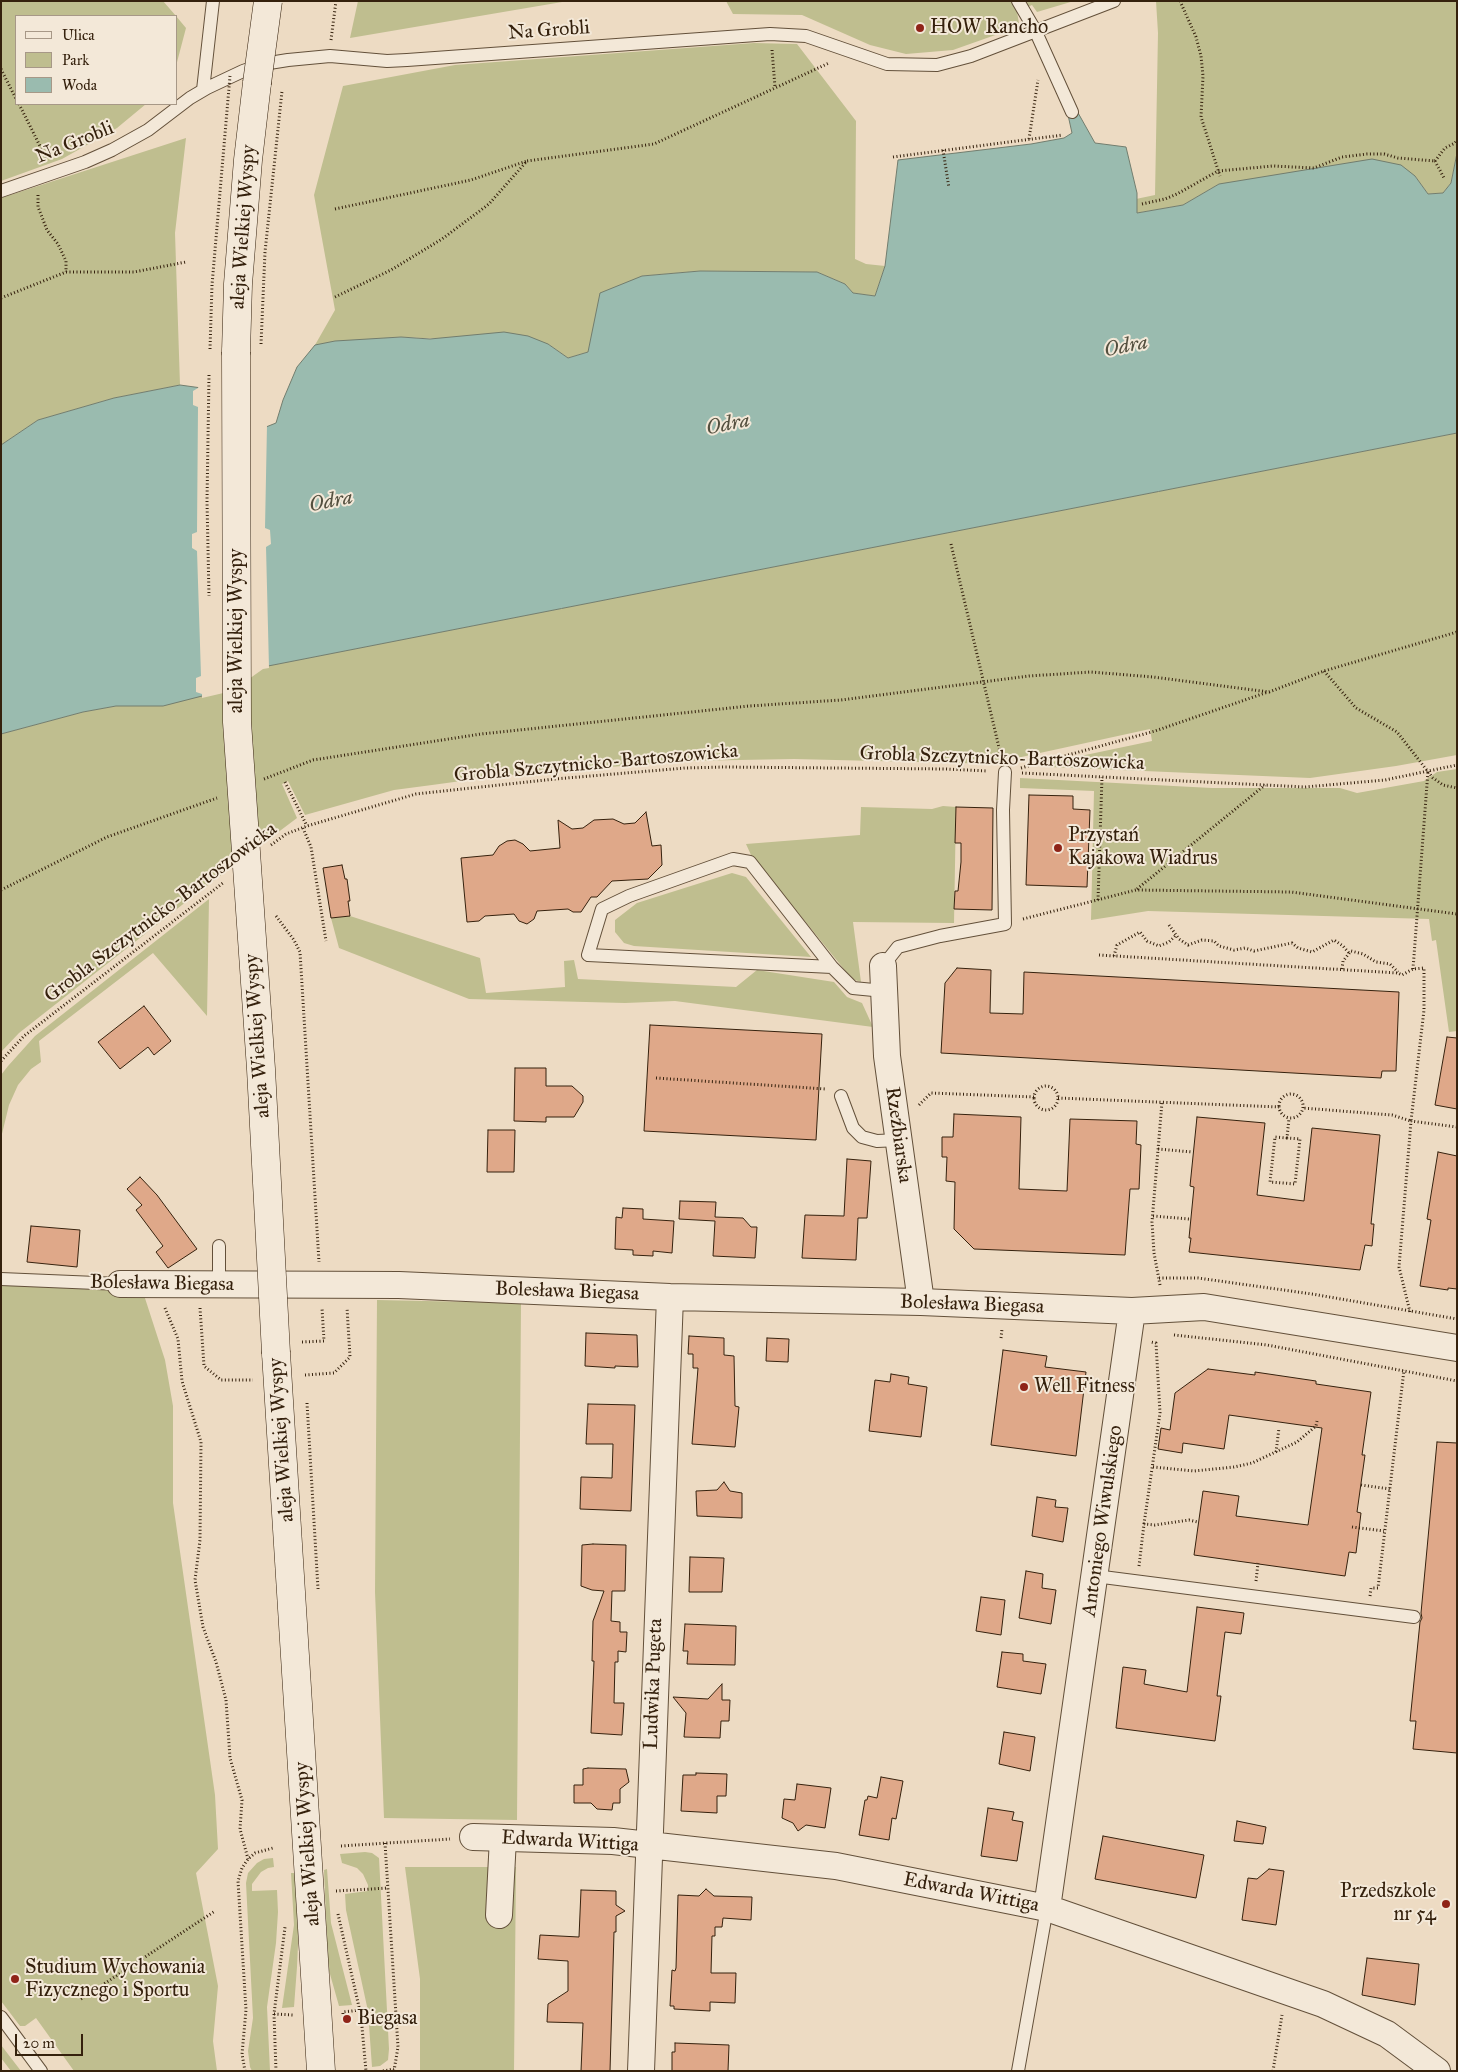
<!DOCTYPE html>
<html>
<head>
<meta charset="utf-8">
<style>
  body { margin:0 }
  #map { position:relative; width:1458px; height:2072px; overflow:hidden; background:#eddbc3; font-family:"IM FELL Great Primer",serif }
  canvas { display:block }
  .frame { position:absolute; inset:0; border:2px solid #35210d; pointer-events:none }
  .legend { position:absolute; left:15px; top:15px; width:162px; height:90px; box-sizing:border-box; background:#f3e8d8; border:1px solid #a79887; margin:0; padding:6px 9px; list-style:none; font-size:15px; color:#35210d }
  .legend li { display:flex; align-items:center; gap:10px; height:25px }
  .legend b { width:25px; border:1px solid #a79887 }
  .scale { position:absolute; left:15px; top:2034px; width:68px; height:22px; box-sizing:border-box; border:2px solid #35210d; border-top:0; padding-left:6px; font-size:15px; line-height:18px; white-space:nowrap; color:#35210d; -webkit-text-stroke:4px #f3e8d8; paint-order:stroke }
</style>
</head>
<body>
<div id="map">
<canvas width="1458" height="2072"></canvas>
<div class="frame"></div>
<ul class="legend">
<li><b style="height:6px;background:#f3e8d8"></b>Ulica</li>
<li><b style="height:14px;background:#bfbe8f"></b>Park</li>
<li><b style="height:14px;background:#9abbaf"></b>Woda</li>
</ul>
<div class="scale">20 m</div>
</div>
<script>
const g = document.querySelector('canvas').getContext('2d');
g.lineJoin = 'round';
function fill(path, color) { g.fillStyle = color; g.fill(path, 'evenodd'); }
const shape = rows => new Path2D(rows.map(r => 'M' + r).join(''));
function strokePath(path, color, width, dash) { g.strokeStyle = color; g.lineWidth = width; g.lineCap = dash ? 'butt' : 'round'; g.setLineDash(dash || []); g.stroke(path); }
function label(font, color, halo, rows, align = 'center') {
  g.font = font + ' "IM FELL Great Primer",serif'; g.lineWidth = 4; g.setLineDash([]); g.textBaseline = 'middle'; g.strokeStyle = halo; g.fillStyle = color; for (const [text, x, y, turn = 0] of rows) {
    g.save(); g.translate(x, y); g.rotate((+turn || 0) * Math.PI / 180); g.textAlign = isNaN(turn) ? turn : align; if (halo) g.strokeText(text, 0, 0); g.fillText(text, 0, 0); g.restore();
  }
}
fill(shape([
  [1,1,163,1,176,16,16,16,16,104,146,104,117,128,62,159,1,181],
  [358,1,568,1,350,38],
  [726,1,1074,1,1037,12,1032,5,1017,12,1019,23,1001,33,953,50,906,54,870,45,802,15,733,14],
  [1156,1,1457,1,1457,153,1451,183,1443,193,1428,194,1415,176,1219,184,1183,205,1136,213,1136,199,1155,195,1158,33],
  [176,16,186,28,176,66],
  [754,43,797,44,856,121,855,259,866,264,885,266,875,296,853,293,845,284,817,272,700,271,642,276,592,339,588,352,568,358,548,344,401,337,315,345,335,310,314,195,343,86,455,65],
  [186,138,175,233,180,385,114,398,38,420,1,445,1,198],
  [1457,433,1457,755,1396,766,1310,778,1049,767,1052,762,1152,741,1150,729,1003,761,1000,764,794,759,684,761,498,776,432,785,394,790,305,815,288,781,282,784,297,818,196,894,19,1033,1,1052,1,734,83,712,116,706,163,706,262,667],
  [1457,769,1457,1031,1449,1032,1436,940,1432,941,1429,919,1148,911,1091,920,1094,791,1020,788,1020,778,1212,788,1340,788,1357,793,1424,781,1437,772],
  [943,806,956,807,954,923,853,922,861,982,852,979,751,855,746,844,860,835,861,807,932,809],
  [732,873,746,877,811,957,634,946,624,943,615,932,615,920,637,903],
  [209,899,207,1016,153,953,39,1041,41,1062,31,1069,18,1085,9,1105,1,1138,1,1075,8,1066,35,1036],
  [350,916,480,958,486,993,565,987,564,961,574,960,578,979,736,987,757,970,834,982,847,997,862,1003,873,1027,675,1001,625,1003,469,999,339,948,331,918],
  [1,1285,143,1292,165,1360,173,1406,173,1503,215,1795,218,1849,196,1873,218,1986,213,2041,217,2071,74,2071,36,2018,25,2026,20,2026,1,2001],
  [377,1300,521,1303,517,1820,384,1818,375,1592],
  [365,1852,372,1853,379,1858,389,2049,388,2060,380,2066,372,2067,368,2011,346,1910,345,1894,368,1891,368,1885,363,1874,357,1868,342,1863,340,1854],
  [273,1858,274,1867,268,1868,261,1872,252,1884,252,1891,277,1890,278,1912,276,1943,267,2007,270,2071,252,2071,250,2067,248,2051,253,2018,246,1883,248,1873,257,1863,264,1859],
  [405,1867,516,1867,514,2071,420,2071,420,1979],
  [327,1869,331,1923,352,2005,339,2006,328,1967,324,1870],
  [291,1873,296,1873,299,1922,297,1967,294,2007,282,2008,294,1925],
  [1,2045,21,2071,11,2071,1,2058]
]), '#bfbe8f');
const water = shape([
  [1077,111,1095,143,1126,147,1137,193,1137,213,1183,205,1219,184,1372,159,1401,165,1415,176,1428,194,1443,193,1451,183,1457,153,1457,433,263,667,206,695,163,706,116,706,83,712,1,734,1,445,38,420,114,398,180,385,216,390,255,424,266,427,276,423,283,400,297,367,315,345,335,341,401,337,430,339,504,332,528,336,548,344,568,358,588,352,600,293,642,276,700,271,817,272,845,284,853,293,875,296,885,266,898,160,1031,144,1064,138,1072,133,1068,115,1077,111]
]);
fill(water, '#9abbaf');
strokePath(water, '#727d6e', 1);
fill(shape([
  [199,385,217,388,238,396,251,405,257,422,267,425,265,528,270,530,271,544,266,547,269,668,263,669,232,691,202,698,202,694,196,692,196,678,201,676,197,551,192,548,192,534,197,532,198,407,193,405,193,391,198,388]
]), '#eddbc3');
const building = shape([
  [1029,795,1073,796,1073,809,1090,810,1087,887,1026,885,1029,795],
  [956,807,993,808,992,910,954,909,955,891,958,891,961,862,961,843,955,843,956,807],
  [646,812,652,846,661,845,662,865,648,879,612,881,597,897,591,897,581,912,573,912,568,909,537,911,534,919,527,924,519,921,514,914,485,916,479,921,467,922,461,858,493,855,499,846,507,841,515,840,523,844,530,851,560,848,558,820,572,829,583,828,594,820,613,819,624,824,635,823,646,812],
  [342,865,345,879,347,879,350,901,348,901,350,916,331,918,323,868,342,865],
  [957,968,991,970,990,1013,1023,1014,1024,972,1399,992,1396,1071,1382,1071,1381,1078,941,1053,945,983,957,968],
  [144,1006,171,1041,154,1055,148,1047,120,1069,98,1042,144,1006],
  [650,1025,822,1034,816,1140,644,1131,650,1025],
  [1447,1037,1457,1038,1457,1109,1435,1105,1447,1037],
  [515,1068,546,1068,546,1086,572,1086,583,1096,583,1102,574,1117,546,1117,546,1122,514,1121,515,1068],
  [954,1114,1021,1117,1019,1189,1067,1191,1070,1119,1137,1121,1136,1144,1141,1145,1139,1189,1130,1189,1125,1255,974,1249,954,1229,955,1182,946,1181,947,1157,942,1157,942,1137,953,1137,954,1114],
  [1197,1117,1265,1123,1257,1195,1304,1201,1312,1128,1380,1135,1371,1224,1374,1224,1372,1246,1365,1245,1360,1270,1189,1252,1191,1238,1189,1238,1194,1187,1190,1186,1197,1117],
  [488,1130,515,1130,514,1172,487,1172,488,1130],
  [1438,1152,1457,1156,1457,1289,1448,1288,1448,1290,1420,1286,1431,1220,1427,1219,1438,1152],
  [847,1159,871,1161,867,1218,858,1218,856,1260,802,1258,805,1215,844,1216,847,1159],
  [140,1177,157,1195,197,1249,168,1268,156,1252,163,1246,136,1210,142,1205,127,1189,140,1177],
  [680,1201,716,1202,715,1217,743,1218,751,1227,757,1227,755,1258,713,1256,715,1221,679,1219,680,1201],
  [623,1208,643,1209,643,1219,674,1221,672,1253,653,1251,653,1256,633,1255,633,1250,615,1249,616,1217,622,1218,623,1208],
  [31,1226,80,1230,77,1267,27,1262,31,1226],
  [586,1333,637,1335,638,1367,615,1366,615,1368,585,1366,586,1333],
  [689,1336,724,1338,724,1355,734,1356,735,1406,739,1407,735,1447,692,1444,698,1368,693,1368,693,1354,688,1354,689,1336],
  [767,1338,789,1339,788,1362,766,1361,767,1338],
  [1003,1350,1047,1356,1045,1367,1086,1372,1076,1456,991,1445,1003,1350],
  [1208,1369,1255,1375,1255,1372,1316,1381,1316,1384,1371,1392,1362,1455,1365,1455,1357,1512,1361,1513,1356,1553,1349,1552,1345,1576,1194,1555,1203,1491,1239,1496,1236,1516,1308,1525,1322,1428,1229,1415,1224,1449,1183,1443,1182,1453,1158,1449,1161,1428,1170,1430,1175,1393,1208,1369],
  [891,1374,909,1377,908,1384,927,1387,921,1437,869,1431,875,1380,890,1382,891,1374],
  [588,1404,635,1405,631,1511,580,1509,581,1477,612,1478,613,1444,586,1444,588,1404],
  [1437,1442,1457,1443,1457,1753,1413,1749,1416,1721,1410,1721,1420,1622,1422,1618,1421,1613,1437,1442],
  [724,1482,730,1491,742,1493,742,1518,697,1516,696,1491,717,1490,724,1482],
  [1037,1497,1056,1500,1055,1507,1068,1508,1063,1542,1032,1536,1037,1497],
  [593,1544,626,1545,625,1591,612,1591,611,1621,620,1622,620,1632,627,1632,626,1652,618,1651,618,1662,615,1662,614,1703,624,1703,622,1735,591,1733,594,1661,592,1661,593,1621,604,1591,592,1590,581,1586,582,1545,593,1544],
  [690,1557,724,1558,722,1592,689,1592,690,1557],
  [1026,1571,1043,1574,1042,1588,1056,1590,1051,1624,1019,1618,1026,1571],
  [981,1597,1005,1600,1001,1635,976,1631,981,1597],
  [1197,1607,1244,1613,1241,1634,1225,1632,1217,1696,1221,1696,1215,1741,1116,1728,1123,1667,1146,1670,1144,1684,1187,1692,1197,1607],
  [685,1624,736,1626,735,1665,687,1664,688,1651,683,1651,685,1624],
  [1002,1652,1023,1654,1023,1661,1046,1664,1041,1694,997,1687,1002,1652],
  [722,1684,722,1700,730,1700,729,1721,721,1721,720,1738,684,1737,686,1713,673,1697,708,1699,722,1684],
  [1004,1732,1035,1737,1030,1771,999,1764,1004,1732],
  [588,1768,626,1769,629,1782,620,1789,620,1803,613,1803,612,1810,597,1809,591,1803,574,1803,574,1785,583,1785,583,1769,588,1768],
  [696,1773,727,1774,726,1796,717,1796,717,1813,681,1811,683,1775,696,1775,696,1773],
  [881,1777,903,1781,896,1819,892,1818,889,1840,859,1835,865,1800,867,1800,868,1796,877,1798,881,1777],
  [797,1784,831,1788,825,1828,806,1825,798,1831,793,1823,782,1818,784,1799,795,1800,797,1784],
  [988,1808,1014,1812,1012,1820,1023,1822,1017,1861,981,1856,988,1808],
  [1237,1821,1266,1827,1263,1844,1234,1841,1237,1821],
  [1103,1836,1204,1855,1196,1898,1095,1879,1103,1836],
  [1269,1869,1284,1871,1276,1925,1242,1920,1248,1878,1257,1879,1269,1869],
  [706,1889,714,1896,752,1897,751,1920,723,1918,722,1927,715,1927,715,1936,712,1936,711,1973,736,1973,735,2003,710,2002,710,2011,674,2009,674,2006,670,2006,672,1970,675,1971,676,1968,678,1895,699,1896,706,1889],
  [581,1890,616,1891,616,1905,625,1911,616,1916,616,1932,614,1932,610,2071,581,2071,583,2023,547,2022,548,2004,568,1991,568,1961,538,1959,540,1935,579,1937,581,1890],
  [1367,1958,1419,1964,1415,2005,1362,1995,1367,1958],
  [675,2043,729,2045,728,2071,672,2071,672,2052,675,2052,675,2043]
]);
fill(building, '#dfa889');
strokePath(building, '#35210d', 1);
const lane = shape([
  [1018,1,1035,30,1072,112],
  [203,90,213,1],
  [1,191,85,162,112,150,148,130,190,98,207,88,243,71,263,64,288,60,330,56,387,61,407,60,770,34,806,36,887,64,937,65,971,56,1114,1],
  [883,966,898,947,940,936,1005,924,1003,810,1005,772],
  [832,967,750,862,733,859,629,896,602,909,588,955,832,967,853,988,884,991],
  [841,1096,853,1128,862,1137,877,1141,899,1140],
  [219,1246,219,1285],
  [1,1279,120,1284],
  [1095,1576,1414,1617],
  [1,2017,41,2071],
  [1018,2071,1047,1908]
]);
const street = shape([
  [883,966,887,1056,921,1302],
  [120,1284,399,1285,670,1297,921,1302,1132,1311,1204,1307,1457,1348],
  [473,1837,613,1841,836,1866,1047,1908,1323,2004,1387,2034,1437,2071],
  [1047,1908,1132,1311],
  [499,1915,503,1838],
  [641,2071,670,1297]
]);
const secondary = shape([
  [236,352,238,284,248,160,257,83],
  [276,1353,321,2071]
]);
strokePath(lane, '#63503a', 14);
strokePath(street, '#63503a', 28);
strokePath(secondary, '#35210d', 29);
strokePath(shape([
  [1180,1,1196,37,1201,56,1203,76,1201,117,1220,176],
  [331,40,336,1],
  [772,50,775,87],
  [1,69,16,99],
  [19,104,46,158],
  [1029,139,1038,80],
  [943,150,949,188],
  [893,157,1063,135],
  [1435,161,1445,148,1455,143,1457,140],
  [1435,161,1444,178],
  [38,195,38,207,47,230,58,244,66,261,66,272],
  [1142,204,1165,199,1177,194,1218,171,1273,166,1314,168,1342,157,1367,154,1384,154,1398,158,1435,161],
  [335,209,471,180,527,161],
  [335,297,391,270,442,239,489,204,527,161,654,144,829,63],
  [1,298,66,272,134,272,186,262],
  [951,544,1001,756],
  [1324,671,1356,708,1397,732,1433,778,1443,785,1457,788],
  [1021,768,1155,731,1268,692],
  [1022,773,1305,787,1385,780,1457,765],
  [264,779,313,760,481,734,749,706,841,700,1029,676,1091,672,1153,677,1269,692,1324,671,1457,632],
  [285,782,307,826],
  [303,828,311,847,326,941],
  [271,845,286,834,307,826,416,794,555,779,685,768,724,767,946,769,988,771],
  [1137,889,1265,785],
  [1,890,107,837,217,798],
  [1098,900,1102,777],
  [276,916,294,940,300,952,319,1262],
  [1023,919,1136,890,1291,892,1457,914],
  [1169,925,1179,939,1188,945,1202,940,1214,941,1219,946,1234,950,1245,948,1254,951,1292,943,1298,948,1312,952,1334,940,1343,946,1349,953],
  [1099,955,1398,973,1402,975,1413,969,1424,968,1424,1010,1411,1121,1392,1115,1303,1108],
  [1114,956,1117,945,1140,932,1147,941,1159,946,1169,942,1176,935],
  [1342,969,1343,961,1351,951,1363,954,1376,962,1390,964,1398,972],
  [1413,969,1428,771],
  [1,1061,24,1036,223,883],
  [656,1078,826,1089],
  '1034 1098a12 12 0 1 1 24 0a12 12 0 1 1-24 0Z',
  '1279 1106a12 12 0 1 1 24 0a12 12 0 1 1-24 0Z',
  [1058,1098,1279,1107],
  [919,1105,931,1093,1034,1097],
  [1287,1138,1275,1137,1270,1182,1295,1184,1300,1139,1287,1138,1289,1118],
  [1158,1149,1192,1152],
  [1153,1216,1189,1219],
  [1159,1278,1198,1278,1312,1294,1457,1319],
  [1160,1285,1154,1253,1152,1222,1162,1102],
  [165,1308,178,1339,182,1381,201,1442,200,1540,195,1580,203,1627,216,1662,226,1700,230,1758,242,1800,240,1829,248,1859],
  [200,1308,204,1366,221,1380,253,1380],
  [1410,1312,1399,1267,1411,1121,1457,1127],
  [1174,1335,1267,1345,1457,1381],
  [1001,1338,1002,1329],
  [302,1342,324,1341,322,1308],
  [305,1375,334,1373,350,1357,347,1308],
  [307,1403,318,1589],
  [1276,1452,1279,1428],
  [1153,1467,1194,1471,1234,1467,1252,1463,1297,1442,1316,1426,1317,1421],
  [1361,1485,1390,1489],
  [1144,1524,1160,1413,1156,1343,1151,1342],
  [1352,1527,1384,1531],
  [1139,1566,1144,1524,1155,1525,1189,1520,1198,1522],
  [1256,1581,1258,1563],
  [1370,1596,1371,1588,1378,1588,1404,1370],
  [385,1843,398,2047,394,2071],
  [341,1846,450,1839],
  [336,1891,388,1888],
  [338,1914,361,2016,366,2071],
  [81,1999,215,1911],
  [274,2014,293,2015],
  [343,2014,343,2012,360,2010],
  [245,2071,242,2054,246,2010,238,1881,242,1868,248,1859,255,1853,273,1848],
  [276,2071,274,2014,285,1927],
  [383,2071,394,2069],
  [1273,2071,1282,2015]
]), '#35210d', 3, [1, 2.5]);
strokePath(lane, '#f3e8d8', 12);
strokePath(street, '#f3e8d8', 26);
strokePath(secondary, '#f3e8d8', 28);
const secondaryBridge = shape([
  [257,83,268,1],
  [236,352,237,722,261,1069,276,1353]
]);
strokePath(secondaryBridge, '#35210d', 29, []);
strokePath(shape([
  [261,344,265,252,282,91],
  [210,349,212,285,230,76],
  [209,375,207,501,209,596]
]), '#35210d', 3, [1, 2.5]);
strokePath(secondaryBridge, '#f3e8d8', 28);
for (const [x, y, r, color] of [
  [920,28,5,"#8f2418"],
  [1058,848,5,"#8f2418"],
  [1024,1387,5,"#8f2418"],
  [1446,1904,5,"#8f2418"],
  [15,1979,5,"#8f2418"],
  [347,2019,5,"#8f2418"]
]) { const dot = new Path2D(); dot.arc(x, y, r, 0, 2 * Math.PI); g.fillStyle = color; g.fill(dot); strokePath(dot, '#f3e8d8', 2); }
label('20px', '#35210d', '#f3e8d8', [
  ["HOW Rancho",930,28],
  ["Przystań",1068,836],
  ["Kajakowa Wiadrus",1068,859],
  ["Well Fitness",1034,1387],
  ["Przedszkole",1436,1892,"right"],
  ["nr 54",1436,1915,"right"],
  ["Studium Wychowania",25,1968],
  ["Fizycznego i Sportu",25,1991],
  ["Biegasa",357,2019]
], 'left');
label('20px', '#35210d', '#f3e8d8', [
  ["Na Grobli",549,31,-4],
  ["Na Grobli",75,143,-22],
  ["aleja Wielkiej Wyspy",244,227,-86],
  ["aleja Wielkiej Wyspy",237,631,-90],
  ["Grobla Szczytnicko-Bartoszowicka",1002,759,2],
  ["Grobla Szczytnicko-Bartoszowicka",596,764,-5],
  ["Grobla Szczytnicko-Bartoszowicka",161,913,-37],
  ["aleja Wielkiej Wyspy",258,1036,-94],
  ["Rzeźbiarska",898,1135,82],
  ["Bolesława Biegasa",162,1284,1],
  ["Bolesława Biegasa",567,1292,2],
  ["Bolesława Biegasa",972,1305,2],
  ["aleja Wielkiej Wyspy",282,1440,-94],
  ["Antoniego Wiwulskiego",1103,1521,-82],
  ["Ludwika Pugeta",654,1684,-88],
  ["Edwarda Wittiga",570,1842,3],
  ["aleja Wielkiej Wyspy",308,1844,-94],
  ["Edwarda Wittiga",971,1893,11]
]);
label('italic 21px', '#534f3e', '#f3e8d8', [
  ["Odra",1126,347,-11],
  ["Odra",728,425,-11],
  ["Odra",331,502,-11]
]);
</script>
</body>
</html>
